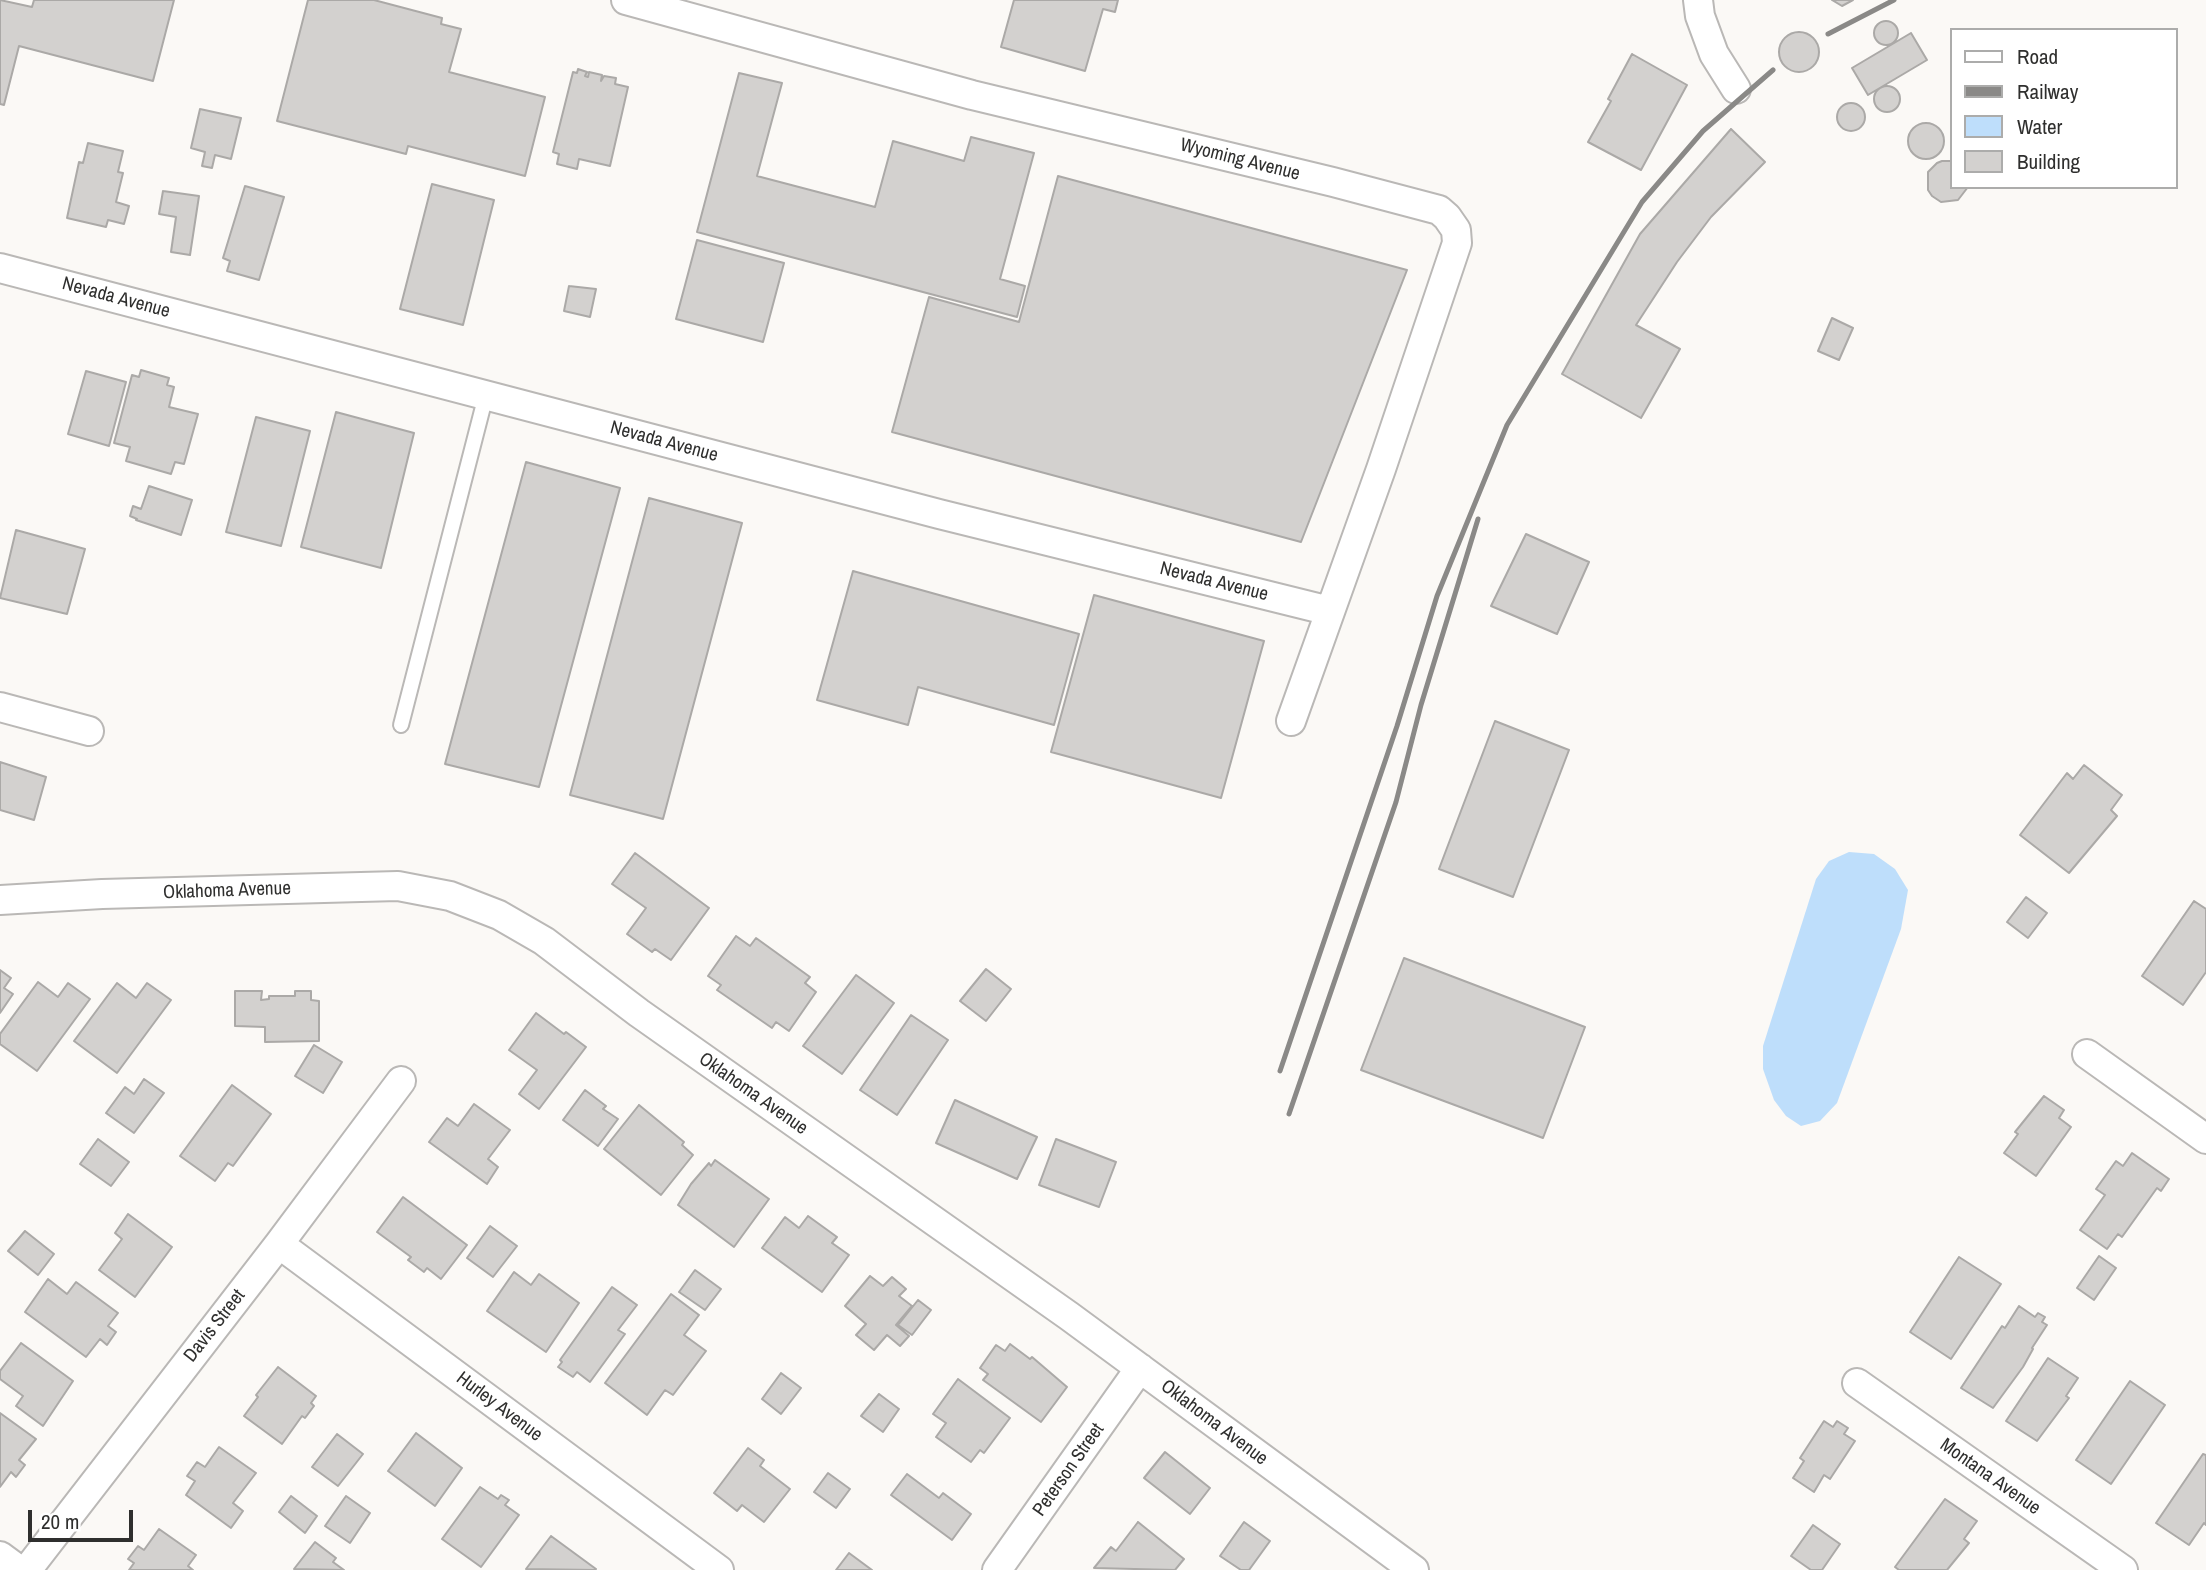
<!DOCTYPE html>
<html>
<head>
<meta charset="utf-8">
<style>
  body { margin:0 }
  #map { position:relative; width:2206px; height:1570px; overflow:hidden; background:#fbf9f6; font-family:"Archivo Narrow",sans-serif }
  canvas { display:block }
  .legend { position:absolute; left:1950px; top:28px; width:228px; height:161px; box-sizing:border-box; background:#fff; border:2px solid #acacab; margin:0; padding:9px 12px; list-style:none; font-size:21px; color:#2f2f2e }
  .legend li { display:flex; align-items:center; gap:14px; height:35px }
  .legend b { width:35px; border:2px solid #acacab }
  .scale { position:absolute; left:28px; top:1510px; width:105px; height:32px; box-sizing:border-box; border:4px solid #2f2f2e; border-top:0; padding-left:9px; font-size:21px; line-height:24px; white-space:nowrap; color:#2f2f2e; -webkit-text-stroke:5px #fff; paint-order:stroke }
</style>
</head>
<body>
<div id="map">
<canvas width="2206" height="1570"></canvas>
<ul class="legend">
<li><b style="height:9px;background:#fff"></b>Road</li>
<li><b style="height:9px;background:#8a8987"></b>Railway</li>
<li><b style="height:19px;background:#bedefb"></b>Water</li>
<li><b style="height:19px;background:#d3d1cf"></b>Building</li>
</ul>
<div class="scale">20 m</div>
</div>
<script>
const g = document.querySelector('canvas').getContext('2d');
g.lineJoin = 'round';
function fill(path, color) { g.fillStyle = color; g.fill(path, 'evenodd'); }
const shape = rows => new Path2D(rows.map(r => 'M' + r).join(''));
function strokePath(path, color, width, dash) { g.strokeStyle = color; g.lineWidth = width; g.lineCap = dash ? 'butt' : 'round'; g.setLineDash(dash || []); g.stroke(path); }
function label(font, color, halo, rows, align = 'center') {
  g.font = font + ' "Archivo Narrow",sans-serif'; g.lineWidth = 5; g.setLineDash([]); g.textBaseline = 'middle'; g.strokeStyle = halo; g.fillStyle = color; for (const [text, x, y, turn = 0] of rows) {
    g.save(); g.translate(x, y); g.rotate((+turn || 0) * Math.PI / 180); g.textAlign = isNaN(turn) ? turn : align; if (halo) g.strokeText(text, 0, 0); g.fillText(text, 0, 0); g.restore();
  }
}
fill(shape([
  [1849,852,1874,854,1895,869,1908,890,1901,929,1837,1103,1820,1121,1801,1126,1786,1116,1774,1100,1763,1069,1763,1046,1816,879,1829,861]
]), '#bedefb');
const building = shape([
  [0,0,32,7,34,0,174,0,153,81,19,46,4,105,0,104,0,0],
  [308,0,374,0,442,18,441,24,461,29,449,72,545,97,525,176,408,146,406,154,277,121,308,0],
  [1014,0,1118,0,1115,12,1103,9,1085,71,1001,47,1014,0],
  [1832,0,1853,0,1842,6,1832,0],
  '1874 33a12 12 0 1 1 24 0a12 12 0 1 1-24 0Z',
  '1779 52a20 20 0 1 1 40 0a20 20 0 1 1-40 0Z',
  [1911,33,1927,60,1868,95,1852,68,1911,33],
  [1632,54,1687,85,1641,170,1588,142,1611,101,1608,99,1632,54],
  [578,69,587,72,585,76,588,77,589,72,602,75,601,81,604,76,616,78,615,84,628,87,610,166,579,159,577,169,557,164,559,154,553,152,573,72,577,73,578,69],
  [739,73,782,83,757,176,875,207,893,141,964,161,971,137,1034,153,1000,279,1025,286,1017,317,697,232,739,73],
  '1874 99a13 13 0 1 1 26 0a13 13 0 1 1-26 0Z',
  '1837 117a14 14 0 1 1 28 0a14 14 0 1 1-28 0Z',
  [200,109,241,118,231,159,215,155,212,168,202,166,205,152,191,148,200,109],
  '1908 141a18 18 0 1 1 36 0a18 18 0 1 1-36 0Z',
  [1731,129,1765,162,1711,217,1677,262,1636,325,1680,349,1641,418,1562,374,1640,234,1731,129],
  [88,143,123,151,118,172,123,173,116,202,129,206,124,224,108,220,106,227,67,218,79,162,83,163,88,143],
  [1942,161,1952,161,1952,187,1968,187,1958,200,1941,202,1932,196,1928,190,1928,172,1937,163,1942,161],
  [1058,176,1407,270,1301,542,892,432,929,297,1019,322,1058,176],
  [432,184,494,200,463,325,400,309,432,184],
  [245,186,284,197,259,280,227,271,230,261,223,258,245,186],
  [163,191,199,196,190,255,171,252,176,217,159,214,163,191],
  [697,240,784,263,763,342,676,319,697,240],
  [569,286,596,289,590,317,564,311,569,286],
  [1832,318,1853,328,1839,360,1818,351,1832,318],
  [141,370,169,378,167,385,174,387,169,407,198,414,184,464,175,462,171,474,126,461,130,447,114,443,132,375,139,377,141,370],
  [86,371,126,382,109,446,68,434,86,371],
  [336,412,414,433,381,568,301,547,336,412],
  [256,417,310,431,281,546,226,532,256,417],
  [526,462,620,488,539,787,445,764,526,462],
  [149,486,192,500,181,535,136,520,137,519,130,516,133,506,141,509,149,486],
  [649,498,742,523,663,819,570,795,649,498],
  [16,530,85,549,67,614,0,598,16,530],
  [1526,534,1589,562,1557,634,1491,606,1526,534],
  [853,571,1079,634,1054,725,918,687,908,725,817,700,853,571],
  [1094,595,1264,641,1221,798,1051,752,1094,595],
  [1495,721,1569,750,1513,897,1439,869,1495,721],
  [0,762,46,777,34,820,0,810,0,762],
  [2084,765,2122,795,2111,810,2117,816,2069,873,2020,835,2067,773,2073,779,2084,765],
  [635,853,709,908,671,960,655,949,652,952,627,934,646,908,612,884,635,853],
  [2026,897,2047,913,2028,938,2007,922,2026,897],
  [2194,901,2206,909,2206,972,2183,1005,2142,976,2194,901],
  [736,936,750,946,756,938,810,977,805,983,816,992,789,1031,776,1022,772,1028,717,990,721,985,708,976,736,936],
  [1404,958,1585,1027,1543,1138,1361,1070,1404,958],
  [986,969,1011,989,986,1021,960,1001,986,969],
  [0,970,11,978,4,988,13,994,0,1013,0,970],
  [856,975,894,1003,842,1074,803,1046,856,975],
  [38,982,58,997,68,983,90,999,37,1071,0,1044,0,1034,38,982],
  [117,983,136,998,147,983,171,1000,117,1073,74,1041,117,983],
  [235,991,262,991,261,1000,269,999,269,996,295,996,295,991,311,991,311,1000,319,1001,319,1041,265,1042,265,1027,235,1026,235,991],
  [536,1013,564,1034,566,1032,586,1047,539,1109,519,1094,537,1070,509,1050,536,1013],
  [911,1015,948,1040,897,1115,860,1090,911,1015],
  [314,1045,342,1062,323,1093,295,1076,314,1045],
  [144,1079,164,1093,134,1133,106,1113,125,1087,134,1094,144,1079],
  [232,1085,271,1114,233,1166,228,1163,215,1181,180,1156,232,1085],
  [585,1090,606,1106,603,1109,618,1119,598,1146,563,1120,585,1090],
  [2044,1096,2064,1110,2059,1118,2071,1127,2036,1176,2004,1153,2018,1134,2015,1132,2044,1096],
  [955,1100,1037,1137,1017,1179,936,1143,955,1100],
  [474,1104,510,1130,488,1159,498,1167,487,1184,429,1142,447,1118,458,1126,474,1104],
  [639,1105,684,1142,682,1145,693,1155,661,1195,604,1149,639,1105],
  [98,1139,129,1162,111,1186,80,1164,98,1139],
  [1056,1139,1116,1162,1099,1207,1039,1185,1056,1139],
  [2132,1153,2169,1179,2161,1191,2157,1188,2122,1237,2118,1234,2107,1249,2080,1230,2105,1195,2096,1189,2116,1161,2123,1166,2132,1153],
  [715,1160,769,1199,734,1247,678,1205,691,1184,709,1163,711,1166,715,1160],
  [403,1197,467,1245,441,1279,427,1268,424,1272,408,1260,411,1257,377,1232,403,1197],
  [128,1214,172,1247,135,1297,99,1270,122,1239,115,1233,128,1214],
  [808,1216,837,1237,832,1243,849,1255,822,1292,762,1248,785,1217,799,1228,808,1216],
  [490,1226,517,1246,493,1277,467,1258,490,1226],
  [25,1231,54,1254,38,1275,8,1251,25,1231],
  [2099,1256,2116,1268,2094,1300,2077,1288,2099,1256],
  [1959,1257,2001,1284,1951,1359,1910,1332,1959,1257],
  [695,1270,721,1289,705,1310,679,1292,695,1270],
  [514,1272,531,1285,539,1274,579,1303,546,1352,487,1311,514,1272],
  [870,1276,883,1286,892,1277,906,1289,899,1296,912,1306,896,1325,909,1336,900,1346,887,1335,874,1350,856,1335,866,1324,845,1306,870,1276],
  [48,1279,67,1294,76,1282,118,1313,108,1326,116,1332,107,1345,100,1339,86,1357,25,1312,48,1279],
  [612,1287,637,1305,618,1330,625,1334,590,1382,577,1372,573,1377,558,1367,562,1362,560,1360,612,1287],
  [671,1294,699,1315,684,1335,706,1351,673,1395,665,1390,647,1415,605,1383,671,1294],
  [918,1300,931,1310,912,1335,898,1325,918,1300],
  [2019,1306,2035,1317,2038,1313,2045,1317,2042,1322,2047,1325,2032,1348,2033,1349,2023,1367,1993,1408,1961,1388,2002,1326,2005,1328,2019,1306],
  [21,1343,73,1381,43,1426,16,1406,23,1396,0,1379,0,1371,21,1343],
  [1010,1344,1030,1359,1032,1357,1067,1387,1041,1422,983,1380,988,1374,980,1368,996,1345,1005,1351,1010,1344],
  [2048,1358,2078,1378,2066,1396,2069,1398,2037,1441,2006,1421,2048,1358],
  [278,1367,316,1396,311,1403,314,1406,305,1418,302,1416,282,1444,244,1416,258,1397,256,1395,278,1367],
  [781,1373,801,1388,781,1414,762,1399,781,1373],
  [958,1379,1010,1418,984,1453,980,1450,971,1462,936,1437,946,1423,933,1414,958,1379],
  [2130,1381,2165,1405,2111,1484,2076,1460,2130,1381],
  [879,1394,899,1409,883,1432,861,1416,879,1394],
  [0,1413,36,1439,19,1460,25,1465,16,1477,11,1472,0,1487,0,1413],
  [1824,1421,1833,1427,1837,1421,1848,1428,1844,1434,1855,1441,1830,1479,1824,1475,1814,1492,1793,1478,1804,1461,1800,1458,1824,1421],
  [416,1433,462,1468,435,1506,388,1471,416,1433],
  [337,1434,363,1454,338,1486,312,1467,337,1434],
  [219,1447,256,1473,233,1503,243,1511,231,1528,186,1495,195,1481,187,1476,197,1462,205,1467,219,1447],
  [748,1448,764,1460,760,1466,790,1489,764,1522,742,1505,737,1511,714,1493,748,1448],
  [1165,1452,1210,1488,1190,1514,1144,1478,1165,1452],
  [2203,1454,2206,1455,2206,1525,2204,1523,2189,1545,2156,1523,2203,1454],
  [828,1473,850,1489,836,1508,814,1492,828,1473],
  [907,1474,939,1498,943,1493,971,1514,952,1540,891,1495,907,1474],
  [480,1487,498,1499,501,1495,509,1500,505,1505,519,1515,481,1567,442,1539,480,1487],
  [291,1496,317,1516,305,1533,279,1512,291,1496],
  [346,1496,370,1513,350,1543,325,1526,346,1496],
  [1945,1499,1977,1521,1964,1539,1969,1543,1947,1570,1899,1570,1895,1567,1945,1499],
  [1138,1522,1184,1559,1175,1570,1094,1568,1111,1547,1116,1551,1138,1522],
  [1244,1522,1270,1541,1249,1570,1241,1570,1220,1556,1244,1522],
  [1813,1525,1840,1544,1822,1570,1811,1570,1791,1556,1813,1525],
  [159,1529,196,1555,188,1566,193,1570,129,1570,134,1563,128,1559,138,1546,144,1550,159,1529],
  [551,1536,596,1569,595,1570,526,1569,551,1536],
  [315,1542,336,1558,333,1562,344,1570,294,1569,315,1542],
  [849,1553,872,1570,836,1570,849,1553]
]);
fill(building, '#d3d1cf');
strokePath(building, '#aba9a7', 2);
const service = shape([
  [401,725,486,395]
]);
const minor = shape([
  [626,0,972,95,1333,182,1439,210,1447,217,1456,230,1457,243,1381,469,1291,721],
  [1698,0,1700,16,1714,54,1736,89],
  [0,268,939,514,1330,611],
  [0,707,89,731],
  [0,900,102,894,398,886,450,896,499,915,544,941,639,1013,1069,1316,1414,1570],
  [2087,1054,2206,1139],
  [279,1244,719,1570],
  [1857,1383,2123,1570],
  [0,1556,19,1570],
  [27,1570,279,1244,401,1081],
  [997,1570,1140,1368]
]);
strokePath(service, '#bab8b6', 18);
strokePath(minor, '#bab8b6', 32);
strokePath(service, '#fff', 14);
strokePath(minor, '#fff', 28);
strokePath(shape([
  [1828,34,1894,0],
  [1280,1071,1397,726,1437,596,1507,425,1642,202,1703,131,1773,70],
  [1289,1114,1396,802,1421,705,1478,519]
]), '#8a8987', 5);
label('19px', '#2f2f2e', '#fff', [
  ["Wyoming Avenue",1240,160,14],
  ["Nevada Avenue",116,298,15],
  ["Nevada Avenue",664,442,15],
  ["Nevada Avenue",1214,582,14],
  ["Oklahoma Avenue",227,891,-2],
  ["Oklahoma Avenue",753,1094,35],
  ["Davis Street",215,1326,-52],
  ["Hurley Avenue",499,1407,37],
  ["Oklahoma Avenue",1214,1423,37],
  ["Peterson Street",1069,1470,-55],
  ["Montana Avenue",1990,1477,35]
]);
</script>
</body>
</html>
